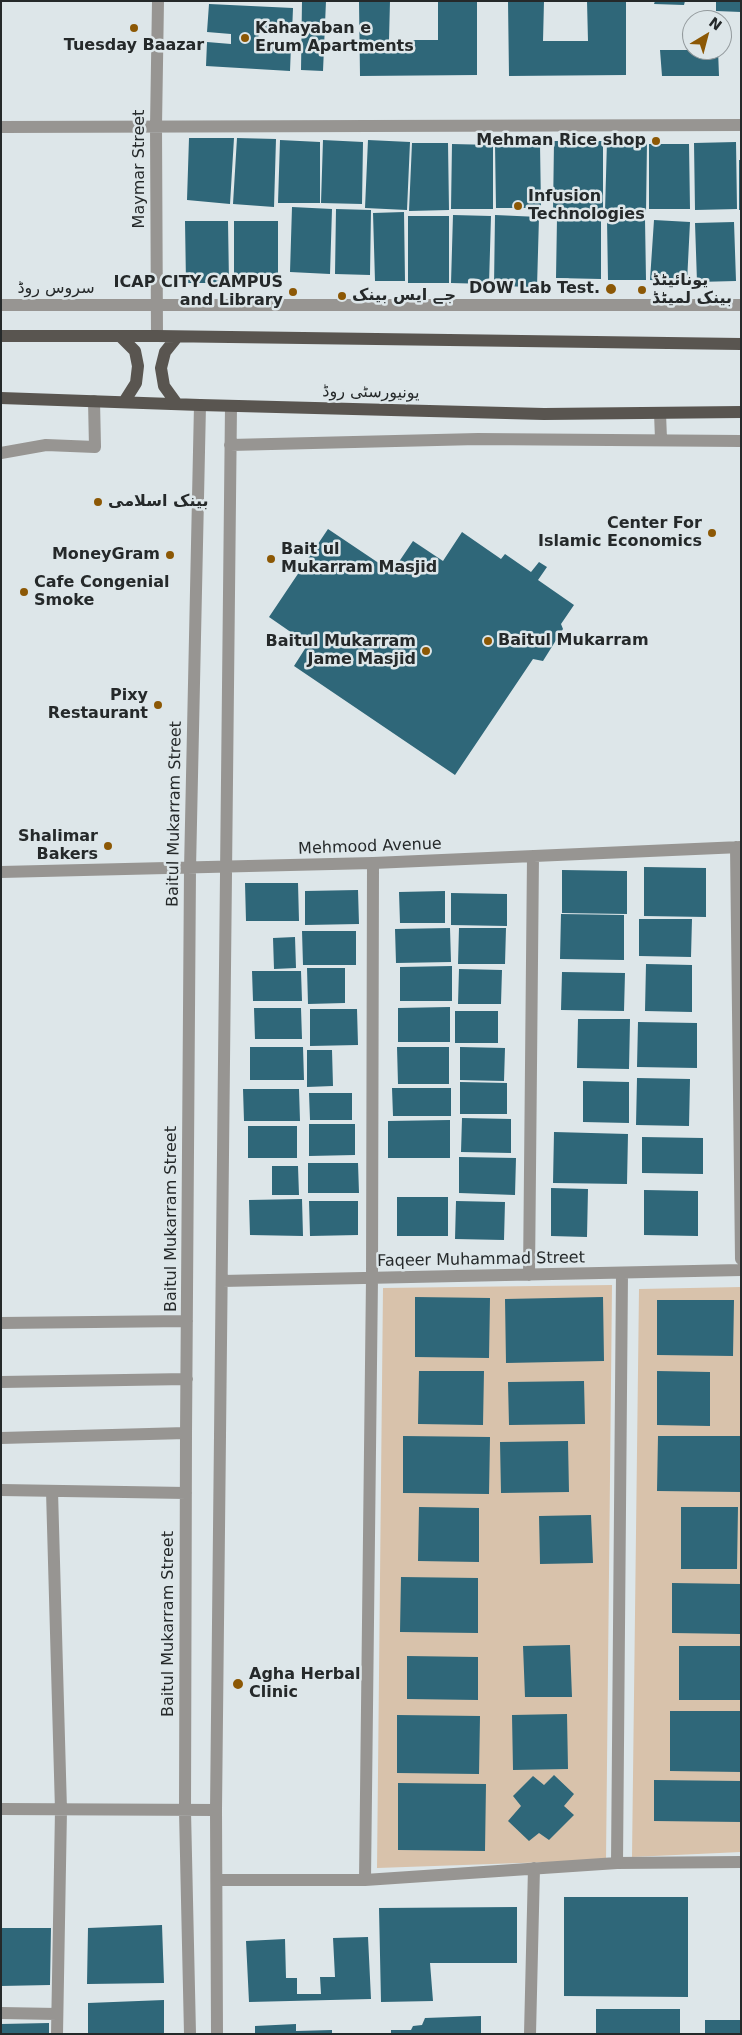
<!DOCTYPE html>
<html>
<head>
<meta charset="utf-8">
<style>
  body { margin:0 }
  #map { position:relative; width:742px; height:2035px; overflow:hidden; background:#dde6e9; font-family:"DejaVu Sans",sans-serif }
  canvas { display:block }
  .frame { position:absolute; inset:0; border:2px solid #25292a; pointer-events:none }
  .north { position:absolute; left:682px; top:10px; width:50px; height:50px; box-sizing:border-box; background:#dde6e9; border:1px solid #939a9d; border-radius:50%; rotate:37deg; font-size:14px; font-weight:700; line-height:20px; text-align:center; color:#25292a }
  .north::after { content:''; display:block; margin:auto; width:18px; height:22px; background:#8c5805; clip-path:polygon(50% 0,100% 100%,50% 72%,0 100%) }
</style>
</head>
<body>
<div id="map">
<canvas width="742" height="2035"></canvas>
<div class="frame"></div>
<div class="north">N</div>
</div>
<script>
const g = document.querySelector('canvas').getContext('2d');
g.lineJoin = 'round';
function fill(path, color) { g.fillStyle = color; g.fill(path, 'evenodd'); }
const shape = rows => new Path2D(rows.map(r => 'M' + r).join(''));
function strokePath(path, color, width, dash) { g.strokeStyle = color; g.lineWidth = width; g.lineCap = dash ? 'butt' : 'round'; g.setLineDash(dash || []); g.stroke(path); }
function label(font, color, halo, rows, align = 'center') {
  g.font = font + ' "DejaVu Sans",Cairo,sans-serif'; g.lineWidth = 5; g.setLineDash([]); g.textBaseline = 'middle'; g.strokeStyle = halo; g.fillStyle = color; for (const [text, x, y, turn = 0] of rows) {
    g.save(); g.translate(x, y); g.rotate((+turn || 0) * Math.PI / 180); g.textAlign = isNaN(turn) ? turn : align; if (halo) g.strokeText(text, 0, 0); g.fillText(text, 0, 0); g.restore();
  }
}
fill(shape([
  [612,1285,606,1860,377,1868,383,1288],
  [741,1287,741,1852,632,1857,639,1289]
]), '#d8c2ab');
fill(shape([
  [302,1,326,1,323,71,301,70],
  [359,1,390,1,389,40,438,40,438,1,477,1,477,75,360,76],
  [508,1,544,1,543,41,588,41,587,1,626,1,626,75,509,76],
  [655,1,685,1,684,5,654,4],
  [716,1,741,1,741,12,716,11],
  [209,4,293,8,292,33,259,31,258,43,291,45,290,71,206,66,207,42,231,44,231,34,207,32],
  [660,50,718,50,719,76,662,76],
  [189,138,234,138,230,204,187,200],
  [237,138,276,139,274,207,233,204],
  [280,140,320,142,320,203,278,203],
  [323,140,363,142,362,204,321,203],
  [368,140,410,142,407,210,365,208],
  [554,141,603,141,603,214,553,213],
  [607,141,647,142,646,212,605,211],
  [736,142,737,209,695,210,694,143],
  [412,143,448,143,449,210,409,211],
  [452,144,493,145,493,209,451,209],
  [495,144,540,144,541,208,496,208],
  [649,144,689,144,690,209,649,209],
  [739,160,741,160,741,210,739,210],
  [292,207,332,209,330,274,290,272],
  [336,209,371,210,370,275,335,274],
  [404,212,405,281,375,281,373,213],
  [453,215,491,216,489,284,451,283],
  [495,215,539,217,537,287,494,286],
  [408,216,449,216,449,283,408,283],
  [557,218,601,218,601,279,556,278],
  [607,219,645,219,646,280,608,280],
  [654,220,690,222,687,282,650,280],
  [185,221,228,221,229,283,186,283],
  [234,221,278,221,278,284,234,284],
  [734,222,736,281,697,282,695,223],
  [328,529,392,572,413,541,443,561,462,532,501,559,505,554,531,572,539,562,547,567,538,580,574,605,561,624,563,629,543,661,533,659,455,775,294,666,308,644,269,617],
  [644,867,706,868,706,917,644,916],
  [562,870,627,871,627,914,562,913],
  [245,883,298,883,299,921,246,921],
  [358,890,359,924,305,925,305,891],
  [445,891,445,923,400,923,399,892],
  [451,893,507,894,507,926,451,925],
  [561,914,624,915,624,960,560,959],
  [639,919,692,919,691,957,639,956],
  [450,928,451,962,396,963,395,929],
  [459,928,506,928,505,964,458,964],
  [302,931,356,931,356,965,303,965],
  [295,937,296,968,274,969,273,938],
  [646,964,692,965,692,1012,645,1011],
  [452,966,452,1001,400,1001,400,967],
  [307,968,345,968,345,1003,308,1004],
  [459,969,502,970,501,1004,458,1004],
  [252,971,301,971,302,1001,253,1001],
  [562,972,625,973,624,1011,561,1010],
  [450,1007,450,1042,398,1042,398,1008],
  [254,1008,301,1008,302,1039,255,1039],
  [310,1009,357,1009,358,1045,310,1046],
  [455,1011,498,1011,498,1043,455,1043],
  [578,1019,630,1019,629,1069,577,1068],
  [638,1022,697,1023,697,1068,637,1067],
  [250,1047,303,1047,304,1080,250,1080],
  [397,1047,449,1047,449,1084,398,1084],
  [460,1047,505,1048,504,1081,460,1080],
  [307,1050,332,1050,333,1086,307,1087],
  [637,1078,690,1079,689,1126,636,1125],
  [583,1081,629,1082,629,1123,583,1122],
  [460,1082,507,1083,507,1114,460,1114],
  [392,1088,451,1088,451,1116,393,1116],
  [243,1089,299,1089,300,1121,244,1121],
  [309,1093,352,1093,352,1120,310,1120],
  [462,1118,511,1119,511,1153,461,1152],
  [450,1120,450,1158,388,1158,388,1121],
  [309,1124,355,1124,355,1155,309,1156],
  [248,1126,297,1126,297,1158,248,1158],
  [554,1132,628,1134,627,1184,553,1183],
  [642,1137,703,1138,703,1174,642,1173],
  [459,1157,516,1158,515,1195,459,1193],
  [308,1163,358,1163,359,1193,308,1193],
  [272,1166,298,1166,299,1195,272,1195],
  [551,1188,588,1189,587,1237,551,1236],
  [644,1190,698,1191,698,1236,644,1235],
  [397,1197,448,1197,448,1236,397,1236],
  [302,1199,303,1236,250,1235,249,1200],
  [309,1201,358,1201,358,1235,310,1236],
  [456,1201,505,1202,504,1240,455,1239],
  [415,1297,490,1298,489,1358,415,1357],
  [603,1297,604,1361,506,1363,505,1299],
  [657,1300,734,1300,733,1356,657,1355],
  [419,1371,484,1371,483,1425,418,1424],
  [657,1371,710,1372,710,1426,657,1425],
  [584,1381,585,1424,509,1425,508,1382],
  [403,1436,490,1437,489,1494,403,1493],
  [658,1436,741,1436,741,1492,657,1491],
  [568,1441,569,1492,501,1493,500,1442],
  [419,1507,479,1508,479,1562,418,1561],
  [681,1507,738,1507,737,1569,681,1569],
  [591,1515,593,1563,540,1564,539,1516],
  [401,1577,478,1578,478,1633,400,1632],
  [672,1583,741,1584,740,1634,672,1633],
  [570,1645,572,1697,525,1697,523,1646],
  [679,1646,740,1646,740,1700,679,1700],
  [407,1656,478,1657,478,1700,407,1699],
  [670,1711,741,1711,741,1772,670,1771],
  [567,1714,568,1769,513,1770,512,1715],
  [397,1715,480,1716,479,1774,397,1773],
  [554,1775,574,1794,564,1806,574,1815,549,1840,539,1833,529,1841,508,1821,521,1806,513,1796,533,1776,544,1785],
  [654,1780,741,1781,741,1822,654,1821],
  [398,1783,486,1784,485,1851,398,1850],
  [564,1897,688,1897,688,1997,564,1996],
  [517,1907,517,1963,430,1963,433,2001,381,2002,379,1908],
  [162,1925,164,1983,87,1984,88,1928],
  [1,1928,51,1928,50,1985,1,1986],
  [368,1937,371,1999,249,2002,246,1941,285,1939,286,1978,297,1978,297,1994,321,1994,320,1977,335,1977,333,1938],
  [164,2000,164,2034,88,2034,88,2003],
  [596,2009,680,2009,680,2034,596,2034],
  [481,2016,481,2034,391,2034,391,2030,411,2030,413,2026,422,2025,425,2018],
  [705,2020,741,2020,741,2034,705,2034],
  [49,2023,49,2034,1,2034,1,2024],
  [296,2024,296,2031,332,2030,332,2034,255,2034,255,2026]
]), '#2f6779');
strokePath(shape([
  [1,127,741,125],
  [1,305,741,305],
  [157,336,156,126,158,1],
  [660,413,661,439],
  [230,445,478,439,741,441],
  [1,453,46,445,95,447,94,401],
  [736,847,741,1259],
  [1,872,373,863,741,847],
  [529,1275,533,856],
  [222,1281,741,1270],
  [1,1323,187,1321],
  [1,1382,187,1379],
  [1,1438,186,1433],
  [1,1490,186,1493],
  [52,1491,61,1810,57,2034],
  [1,1809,216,1810],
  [617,1863,622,1273],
  [218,1880,365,1880,617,1863,741,1862],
  [365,1880,372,1278,373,863],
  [1,2013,57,2014],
  [190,2034,185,1811,186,1433,190,869,200,405],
  [217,2034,216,1810,231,406],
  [530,2034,534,1868]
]), '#979592', 12);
strokePath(shape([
  [1,336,157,336,741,344],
  [121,337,135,351,138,366,136,383,124,402],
  [1,398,200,405,544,414,741,412],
  [177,404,164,386,161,368,165,352,177,337]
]), '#595550', 12);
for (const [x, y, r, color] of [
  [134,28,5,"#8c5805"],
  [245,38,5,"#8c5805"],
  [656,141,5,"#8c5805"],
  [518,206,5,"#8c5805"],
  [611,289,6,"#8c5805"],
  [642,290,5,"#8c5805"],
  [293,292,5,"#8c5805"],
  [342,296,5,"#8c5805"],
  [98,502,5,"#8c5805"],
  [712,533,5,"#8c5805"],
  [170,555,5,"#8c5805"],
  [271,559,5,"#8c5805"],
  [24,592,5,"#8c5805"],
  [488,641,5,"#8c5805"],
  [426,651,5,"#8c5805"],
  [158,705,5,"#8c5805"],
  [108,846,5,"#8c5805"],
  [238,1684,6,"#8c5805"]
]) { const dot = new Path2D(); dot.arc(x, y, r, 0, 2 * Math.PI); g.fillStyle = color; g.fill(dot); strokePath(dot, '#dde6e9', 2); }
label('bold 16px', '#25292a', '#dde6e9', [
  ["Kahayaban e",255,29],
  ["Erum Apartments",255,47],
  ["Tuesday Baazar",134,46,"center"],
  ["Mehman Rice shop",646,141,"right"],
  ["Infusion",528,197],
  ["Technologies",528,215],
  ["یونائیٹڈ",652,281],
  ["بینک لمیٹڈ",652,299],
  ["ICAP CITY CAMPUS",283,283,"right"],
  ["and Library",283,301,"right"],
  ["DOW Lab Test.",600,289,"right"],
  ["جے ایس بینک",352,296],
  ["بینک اسلامی",108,502],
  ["Center For",702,524,"right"],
  ["Islamic Economics",702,542,"right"],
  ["Bait ul",281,550],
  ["Mukarram Masjid",281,568],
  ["MoneyGram",160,555,"right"],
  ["Cafe Congenial",34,583],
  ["Smoke",34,601],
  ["Baitul Mukarram",498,641],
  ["Baitul Mukarram",416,642,"right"],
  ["Jame Masjid",416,660,"right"],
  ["Pixy",148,696,"right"],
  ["Restaurant",148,714,"right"],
  ["Shalimar",98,837,"right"],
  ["Bakers",98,855,"right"],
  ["Agha Herbal",249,1675],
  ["Clinic",249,1693]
], 'left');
label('16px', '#25292a', '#dde6e9', [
  ["Maymar Street",140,169,-90],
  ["سروس روڈ",56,289],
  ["یونیورسٹی روڈ",371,393,1],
  ["Baitul Mukarram Street",175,814,-89],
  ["Mehmood Avenue",370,847,-2],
  ["Baitul Mukarram Street",172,1219,-90],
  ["Faqeer Muhammad Street",481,1260,-1],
  ["Baitul Mukarram Street",169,1624,-90]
]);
</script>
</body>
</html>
